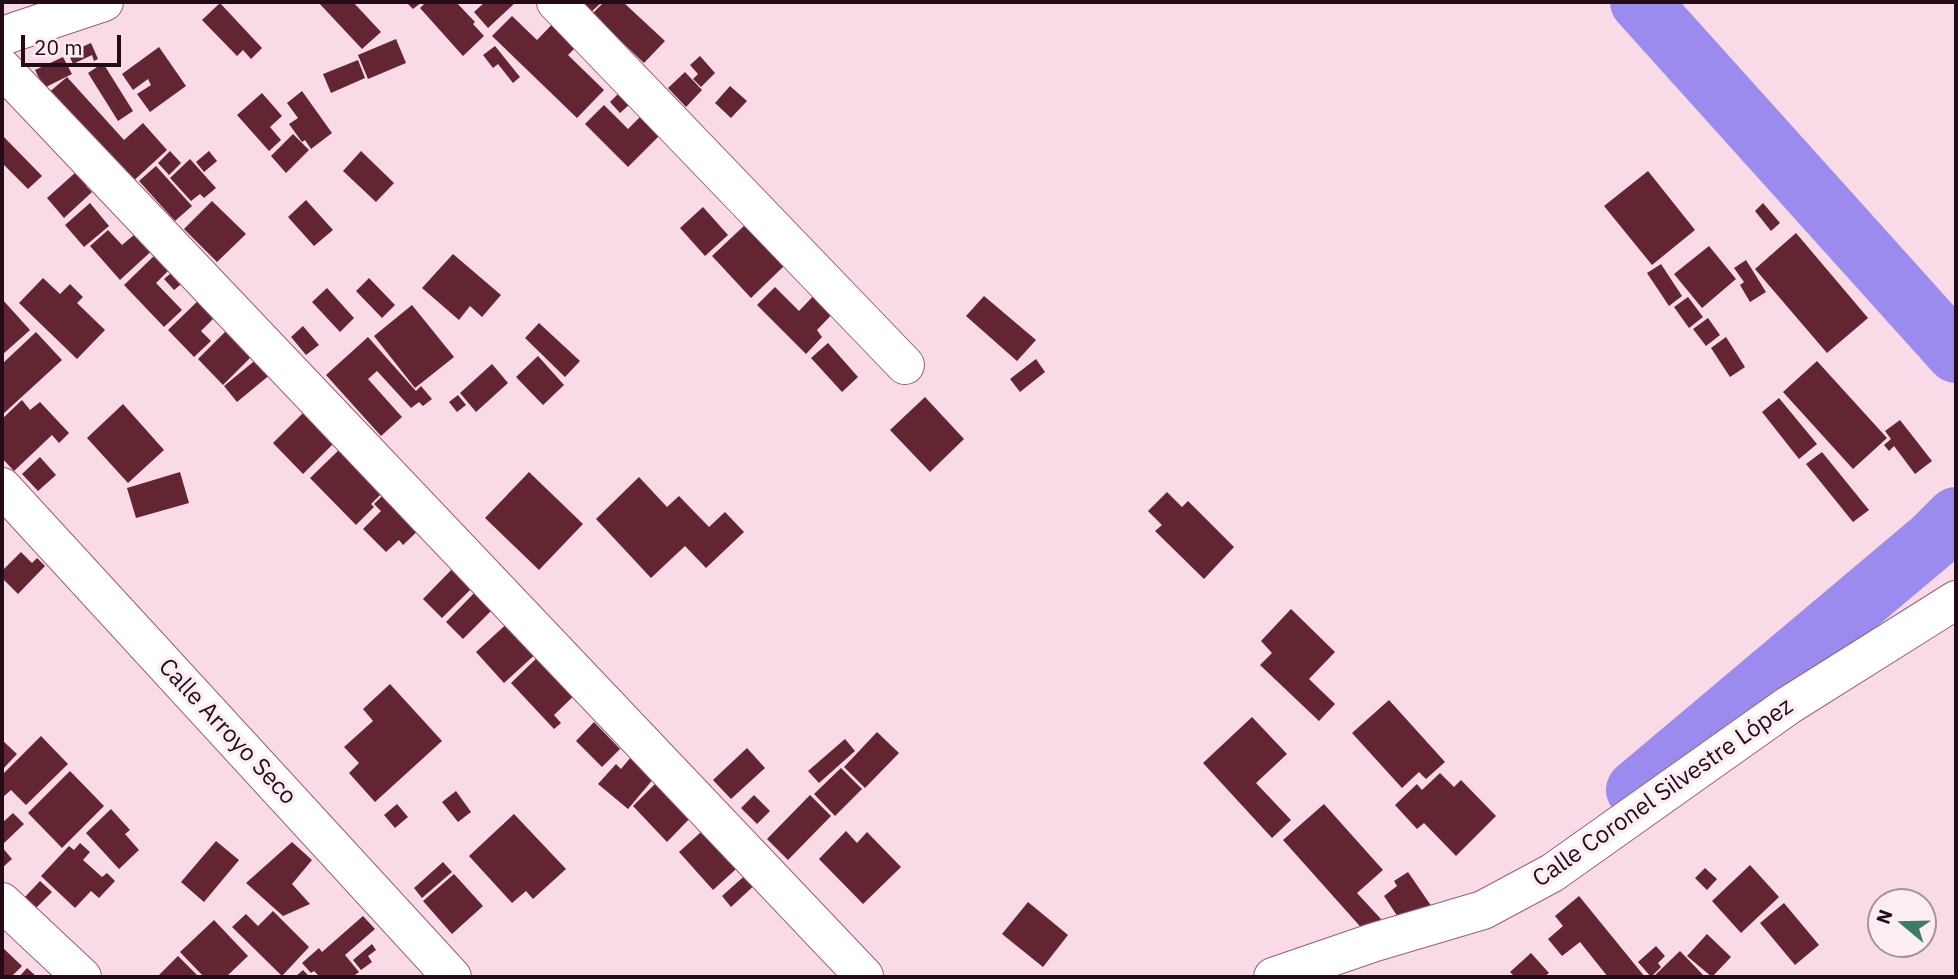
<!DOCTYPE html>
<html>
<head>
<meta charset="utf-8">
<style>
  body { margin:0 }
  #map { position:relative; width:1958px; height:979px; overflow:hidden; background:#f8dbe7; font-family:"IBM Plex Sans",sans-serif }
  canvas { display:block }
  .frame { position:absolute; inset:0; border:4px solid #230b17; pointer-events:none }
  .north { position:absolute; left:1867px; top:888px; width:70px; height:70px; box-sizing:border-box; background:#fcedf3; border:2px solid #a5939b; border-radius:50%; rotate:289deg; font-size:19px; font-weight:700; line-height:28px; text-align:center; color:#230b17 }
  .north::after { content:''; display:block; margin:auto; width:24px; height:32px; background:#3f7c68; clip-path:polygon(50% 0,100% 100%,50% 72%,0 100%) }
  .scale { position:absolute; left:21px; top:35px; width:100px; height:32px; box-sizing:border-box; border:4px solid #230b17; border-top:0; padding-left:9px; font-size:21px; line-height:24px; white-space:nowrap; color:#230b17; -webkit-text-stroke:5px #fcedf3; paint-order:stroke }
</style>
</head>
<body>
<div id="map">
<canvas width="1958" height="979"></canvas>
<div class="frame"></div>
<div class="north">N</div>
<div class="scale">20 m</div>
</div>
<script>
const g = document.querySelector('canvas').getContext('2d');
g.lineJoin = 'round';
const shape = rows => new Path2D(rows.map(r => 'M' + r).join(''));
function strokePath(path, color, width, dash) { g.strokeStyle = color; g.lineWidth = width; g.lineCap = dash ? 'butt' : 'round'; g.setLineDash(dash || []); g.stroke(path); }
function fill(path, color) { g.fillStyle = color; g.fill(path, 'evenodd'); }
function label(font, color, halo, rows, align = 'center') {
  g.font = font + ' "IBM Plex Sans",sans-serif'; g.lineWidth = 7; g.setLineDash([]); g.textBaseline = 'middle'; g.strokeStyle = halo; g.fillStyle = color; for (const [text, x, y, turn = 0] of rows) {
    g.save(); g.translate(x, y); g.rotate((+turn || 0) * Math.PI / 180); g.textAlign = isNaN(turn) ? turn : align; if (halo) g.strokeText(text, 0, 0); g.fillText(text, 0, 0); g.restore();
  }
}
strokePath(shape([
  [1640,2,1956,353],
  [1636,790,1933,540,1956,517]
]), '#9c8bee', 60);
fill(shape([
  [318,2,353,2,381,32,362,49],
  [406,2,422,2,413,9],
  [426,2,456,2,475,22,473,24,484,36,463,56,420,8],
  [485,2,516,2,488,28,474,12],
  [580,2,602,2,590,13],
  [604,2,623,2,665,41,644,63,592,14],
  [220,3,262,48,251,59,243,50,237,56,202,20],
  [561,15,585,38,568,55,604,90,577,118,492,36,512,16,537,40],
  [396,39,406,63,368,79,358,55],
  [91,43,98,59,94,61,92,55,73,64,68,53],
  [495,46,520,77,513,83,498,64,493,68,483,55],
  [159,47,186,86,150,112,137,94,151,85,148,79,133,90,122,74],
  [700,56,715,73,701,87,693,79,698,74,690,65],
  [63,57,72,74,44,88,35,70],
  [358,60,365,78,331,93,323,74],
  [103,63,133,111,118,121,88,73],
  [685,72,702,90,686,107,668,88],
  [67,77,124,140,143,123,167,150,129,185,47,94],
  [628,84,639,96,620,113,610,102],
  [730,86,747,101,731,118,715,103],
  [302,91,332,133,311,149,305,140,302,142,289,124,298,118,287,103],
  [262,93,282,116,270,127,281,140,269,151,237,115],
  [604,105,628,129,647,110,666,129,628,167,585,124],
  [293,134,309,150,286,173,271,156],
  [2,135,42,176,28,189,2,163],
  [170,151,181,163,169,175,158,163],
  [209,151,217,161,204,172,196,162],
  [361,151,394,183,376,202,343,171],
  [190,159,216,188,204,198,200,194,191,201,170,178],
  [85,164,96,177,86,186,92,192,64,218,47,198],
  [156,166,192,206,175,221,139,181],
  [1648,171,1695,230,1652,265,1604,206],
  [306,200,333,230,314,246,288,217],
  [212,201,246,234,217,262,184,229],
  [90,203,109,226,84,247,65,225],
  [1763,203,1780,223,1771,231,1755,211],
  [703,207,728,235,705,256,680,228],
  [747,223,785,265,751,298,712,256],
  [141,229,157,246,120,280,90,246,108,230,122,245],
  [1796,233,1868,318,1827,353,1755,269],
  [1709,246,1736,279,1702,308,1674,274],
  [156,254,170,269,156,283,182,310,164,327,124,285],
  [453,254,501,295,482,317,470,306,459,320,422,288],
  [1746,260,1766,292,1750,302,1740,285,1744,282,1734,268],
  [1661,264,1682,296,1669,306,1647,273],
  [177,268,186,280,174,290,164,279],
  [43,278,60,294,70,284,83,297,77,303,105,330,77,359,19,303],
  [369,278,395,305,382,318,356,291],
  [775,287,799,311,820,289,839,307,817,330,822,337,806,354,757,305],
  [327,288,354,318,340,332,312,302],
  [206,293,222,310,201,331,211,341,194,357,168,330],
  [984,296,1036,340,1017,361,966,316],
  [1688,297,1703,317,1689,328,1674,307],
  [2,299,30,330,2,355],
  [412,305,454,357,415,388,374,336],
  [1708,318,1720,335,1706,346,1693,329],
  [539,323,580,361,565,377,525,338],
  [303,326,319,345,306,355,291,337],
  [227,330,261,347,223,385,198,359],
  [36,332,62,360,2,415,2,364],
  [368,337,416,391,421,386,432,399,423,406,419,402,411,408,377,371,368,379,402,417,381,436,326,375],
  [1726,337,1745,367,1730,377,1711,348],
  [828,343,858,377,842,392,811,358],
  [264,353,277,369,237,402,224,386],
  [538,356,564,385,543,405,516,377],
  [1036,359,1045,372,1020,392,1010,379],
  [1817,361,1887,438,1853,469,1783,392],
  [492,364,508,383,476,412,460,393],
  [458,395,466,405,457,412,449,402],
  [925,397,964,439,930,472,890,430],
  [1779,398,1817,444,1799,459,1762,412],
  [22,400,30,410,40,402,69,433,59,443,52,435,14,471,2,458,2,419],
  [123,404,164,450,128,483,87,438],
  [309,407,339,438,303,474,273,443],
  [1900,420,1932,461,1915,474,1894,446,1889,451,1884,445,1891,439,1885,431],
  [341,448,383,492,371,504,374,507,356,525,310,478],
  [1822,452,1869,510,1853,522,1806,464],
  [40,457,56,475,38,491,22,474],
  [180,472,189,503,136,518,127,488],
  [529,472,583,524,539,570,485,518],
  [639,477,667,507,679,496,709,527,725,512,744,532,706,568,685,546,651,578,596,519],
  [1167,492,1182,507,1188,501,1234,547,1204,579,1155,531,1162,525,1148,511],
  [383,495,424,525,403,545,399,540,386,552,363,529,381,511,374,504],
  [21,552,32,563,37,558,45,566,18,594,2,578,2,571],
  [456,565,475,585,442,618,423,599],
  [479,588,497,605,463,639,446,622],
  [1291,609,1335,652,1309,679,1335,704,1319,721,1260,665,1272,653,1261,641],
  [512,619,540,650,504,683,476,652],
  [544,651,580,690,554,715,561,723,554,729,511,683],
  [390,684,442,741,375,802,349,773,359,763,344,747,373,721,363,709],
  [1389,700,1445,762,1426,779,1419,772,1402,788,1352,733],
  [1252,717,1287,754,1256,783,1291,820,1272,838,1203,763],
  [594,722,620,749,602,767,576,741],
  [877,732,899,753,865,788,844,767],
  [41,736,68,764,26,805,11,790,2,798,2,775],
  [845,739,855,751,819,783,808,771],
  [2,740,17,754,2,770],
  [747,748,765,768,731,799,713,780],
  [631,757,655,777,628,809,598,784,616,764,621,769],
  [841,768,862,789,835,816,814,794],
  [70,771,104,806,62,848,28,813],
  [1440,773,1454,787,1461,780,1496,816,1456,856,1424,823,1417,829,1395,805,1417,784,1422,790],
  [662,777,696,812,667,842,633,806],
  [456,791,471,812,458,822,442,802],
  [754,795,770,811,757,824,741,808],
  [810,795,831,816,788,860,767,839],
  [397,804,408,817,395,828,384,815],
  [1324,804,1383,870,1357,893,1381,919,1366,933,1283,840],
  [111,809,130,830,125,834,139,850,119,869,86,833],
  [13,813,24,824,2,845,2,823],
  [514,814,566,869,533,899,526,891,512,903,469,856],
  [712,822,746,860,713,890,679,852],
  [846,831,857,843,867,832,901,867,863,904,819,859],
  [216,841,239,860,204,902,181,882],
  [292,842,312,860,292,884,310,904,283,916,246,883],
  [80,843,90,852,83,860,102,877,107,873,115,881,99,898,91,891,75,908,41,876,69,846,74,850],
  [2,847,12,859,2,868],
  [443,862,452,872,422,898,414,888],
  [1750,865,1779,897,1741,933,1712,901],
  [1705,868,1717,879,1707,890,1695,878],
  [750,871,759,881,731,907,722,896],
  [1408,872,1434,910,1406,929,1384,896,1397,886,1394,881],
  [454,874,483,906,452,934,423,901],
  [40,881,52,892,36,908,24,898],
  [1579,896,1645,977,1608,977,1580,942,1562,956,1548,939,1563,926,1555,916],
  [1028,902,1068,935,1043,967,1002,934],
  [1784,903,1819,945,1795,965,1760,923],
  [273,911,309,947,282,976,232,927,246,914,258,926],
  [363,916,375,929,345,955,359,972,352,977,320,977,314,971,311,973,302,963,319,948,322,952],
  [214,920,248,956,226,977,204,977,180,952],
  [1707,934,1731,957,1712,977,1687,956],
  [372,944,376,950,368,956,372,962,361,970,353,960],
  [1656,946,1665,956,1658,963,1661,967,1651,977,1638,962],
  [2,947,22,966,11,977,2,977],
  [1680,951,1705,977,1653,977],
  [1531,953,1549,973,1544,977,1515,977,1510,972],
  [178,956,199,977,157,977],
  [27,968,37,977,19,977],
  [303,970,310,977,295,977]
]), '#642532');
const minor = shape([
  [556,2,905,365],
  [2,36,104,2],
  [2,68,864,976],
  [2,487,452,977],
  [2,902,82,977],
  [1273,977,1375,942,1483,910,1552,873,1789,705,1956,600]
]);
strokePath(minor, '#9c5d7b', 40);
strokePath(minor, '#fff', 38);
label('24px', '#230b17', '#fcedf3', [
  ["Calle Arroyo Seco",227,732,47],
  ["Calle Coronel Silvestre López",1663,793,-35]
]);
</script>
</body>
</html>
